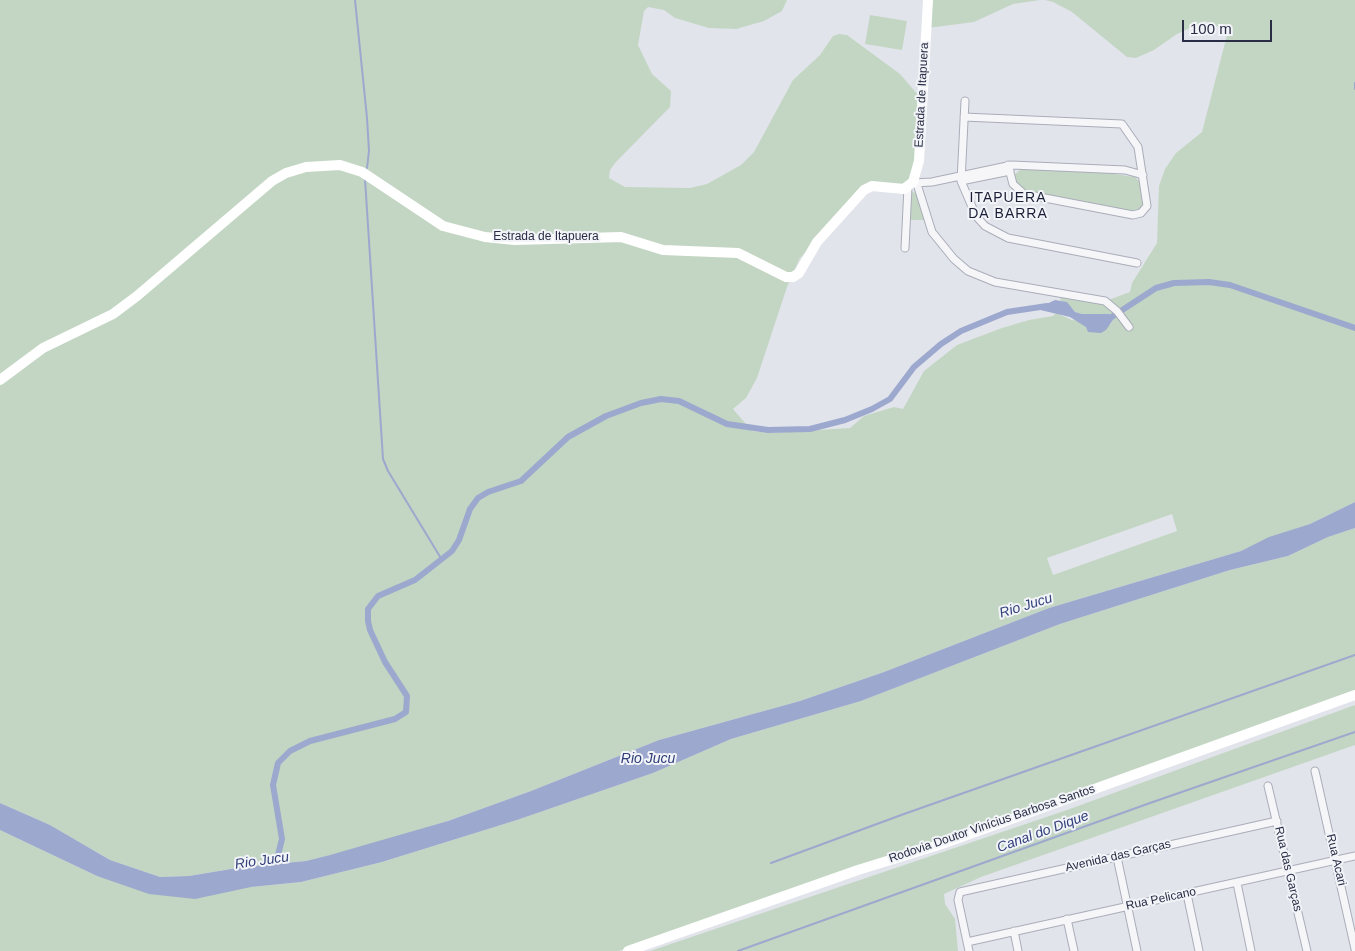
<!DOCTYPE html>
<html>
<head>
<meta charset="utf-8">
<style>
  body { margin:0 }
  #map { position:relative; width:1355px; height:951px; overflow:hidden; background:#e2e4eb; font-family:Helvetica,sans-serif }
  canvas { display:block }
  .scale { position:absolute; left:1182px; top:20px; width:90px; height:22px; box-sizing:border-box; border:2px solid #292d45; border-top:0; padding-left:6px; font-size:15px; line-height:18px; white-space:nowrap; color:#292d45; -webkit-text-stroke:4px #f2f4f8; paint-order:stroke }
</style>
</head>
<body>
<div id="map">
<canvas width="1355" height="951"></canvas>
<div class="scale">100 m</div>
</div>
<script>
const g = document.querySelector('canvas').getContext('2d');
g.lineJoin = 'round';
function fill(path, color) { g.fillStyle = color; g.fill(path, 'evenodd'); }
const shape = rows => new Path2D(rows.map(r => 'M' + r).join(''));
function strokePath(path, color, width, dash) { g.strokeStyle = color; g.lineWidth = width; g.lineCap = dash ? 'butt' : 'round'; g.setLineDash(dash || []); g.stroke(path); }
function label(font, color, halo, rows, align = 'center') {
  g.font = font + ' Helvetica,sans-serif'; g.lineWidth = 4; g.setLineDash([]); g.textBaseline = 'middle'; g.strokeStyle = halo; g.fillStyle = color; for (const [text, x, y, turn = 0] of rows) {
    g.save(); g.translate(x, y); g.rotate((+turn || 0) * Math.PI / 180); g.textAlign = isNaN(turn) ? turn : align; if (halo) g.strokeText(text, 0, 0); g.fillText(text, 0, 0); g.restore();
  }
}
fill(shape([
  [0,0,787,0,782,11,764,21,736,29,709,28,675,18,664,10,648,7,644,11,638,45,652,74,671,91,670,107,615,163,610,170,609,178,625,187,690,188,707,184,741,165,754,152,793,80,820,55,833,36,839,34,847,35,900,74,919,96,913,177,904,187,873,185,800,258,788,284,757,378,746,398,733,409,752,431,771,433,850,428,864,416,894,407,903,409,924,371,957,345,1002,328,1029,320,1053,316,1056,313,1072,320,1110,325,1115,317,1109,314,1082,314,1075,312,1067,303,1061,301,1058,291,1111,299,1130,292,1132,283,1157,243,1159,186,1165,169,1176,153,1202,132,1228,31,1205,21,1177,34,1154,50,1136,58,1127,57,1072,12,1053,2,1045,0,1355,0,1355,502,1310,524,1267,539,1241,551,1049,608,884,672,800,701,659,740,531,791,448,821,359,848,306,861,243,867,189,876,160,877,110,860,50,825,0,803],
  [1172,514,1177,531,1053,575,1047,558],
  [933,0,1040,0,1013,4,974,22,928,28,930,3],
  [870,15,907,21,902,50,865,44],
  [1031,169,1100,172,1135,177,1139,181,1145,204,1137,213,1024,192,1019,189,1014,175,1020,170],
  [912,192,916,193,925,220,907,220],
  [1355,528,1355,694,1064,800,619,951,0,951,0,830,97,876,251,887,301,882,382,862,517,820,653,773,731,739,861,701,1060,624,1230,570,1288,556,1328,537],
  [1355,705,1355,745,981,877,944,894,945,904,955,919,958,951,650,951,1067,810]
]), '#c3d6c3');
fill(shape([
  [1055,300,1067,302,1075,312,1082,314,1109,314,1115,317,1106,330,1101,333,1088,332,1086,327,1070,317,1036,309],
  [1355,502,1355,528,1328,537,1288,556,1230,570,1060,624,861,701,731,739,653,773,517,820,382,862,301,882,251,887,195,899,149,894,97,876,0,830,0,803,50,825,110,860,160,877,189,876,243,867,306,861,330,855,448,821,531,791,659,740,800,701,884,672,1049,608,1241,551,1269,537,1310,524]
]), '#9ca8cd');
strokePath(shape([
  [355,0,367,118,369,151,367,168],
  [1355,83,1355,89],
  [365,179,383,459,388,471,442,560],
  [771,863,904,814,1355,655],
  [738,951,1150,803,1355,732]
]), '#9ca8cd', 2);
strokePath(shape([
  [1107,320,1156,288,1174,283,1209,282,1230,285,1355,328],
  [274,871,282,839,273,785,278,763,290,751,310,741,395,719,406,712,407,696,385,662,370,630,368,621,368,609,378,596,415,580,452,551,459,540,470,509,478,498,488,492,521,481,568,437,606,416,641,403,661,399,679,401,727,424,768,430,810,429,845,420,872,409,890,399,914,367,941,344,961,331,1007,312,1047,306]
]), '#9ca8cd', 6);
const street = shape([
  [965,101,961,181,976,216,985,226,1008,238,1137,263],
  [964,117,1122,124,1138,147,1147,206,1141,213,1133,215,1024,194,1013,184,1008,165],
  [961,181,1010,171],
  [914,183,932,182,1012,165,1125,170,1143,175],
  [917,184,932,232,954,259,968,271,995,282,1105,301,1117,311,1129,327],
  [905,248,908,187],
  [1315,771,1355,949],
  [1268,786,1307,951],
  [1117,857,1137,951],
  [1237,883,1251,951],
  [1187,894,1199,951],
  [1067,919,1074,951],
  [1014,931,1018,951],
  [967,942,1355,856],
  [969,951,958,900,960,892,1277,821]
]);
strokePath(street, '#aaadb9', 9);
strokePath(street, '#f6f6f9', 7);
strokePath(shape([
  [0,380,43,348,113,314,137,296,272,181,286,173,306,167,340,165,362,172,443,226,485,237,515,240,621,237,663,250,738,253,786,277,793,277,799,273,817,242,864,190,872,186,904,189,913,182,919,161,928,0],
  [628,951,858,870,942,844,1355,695]
]), '#fff', 10);
label('12px', '#292d45', '#f2f4f8', [
  ["Estrada de Itapuera",922,95,-87],
  ["Estrada de Itapuera",546,237],
  ["Rodovia Doutor Vinícius Barbosa Santos",992,824,-19],
  ["Avenida das Garças",1118,856,-13],
  ["Rua Acari",1336,860,77],
  ["Rua das Garças",1288,869,77],
  ["Rua Pelicano",1161,899,-12]
]);
g.letterSpacing = '1px';
label('14px', '#1b1e36', '#f2f4f8', [
  ["ITAPUERA",1008,198],
  ["DA BARRA",1008,214]
]);
g.letterSpacing = '0px';
label('italic 14px', '#31407b', '#f2f4f8', [
  ["Rio Jucu",1026,606,-17],
  ["Rio Jucu",648,759],
  ["Canal do Dique",1043,832,-20],
  ["Rio Jucu",262,861,-8]
]);
</script>
</body>
</html>
